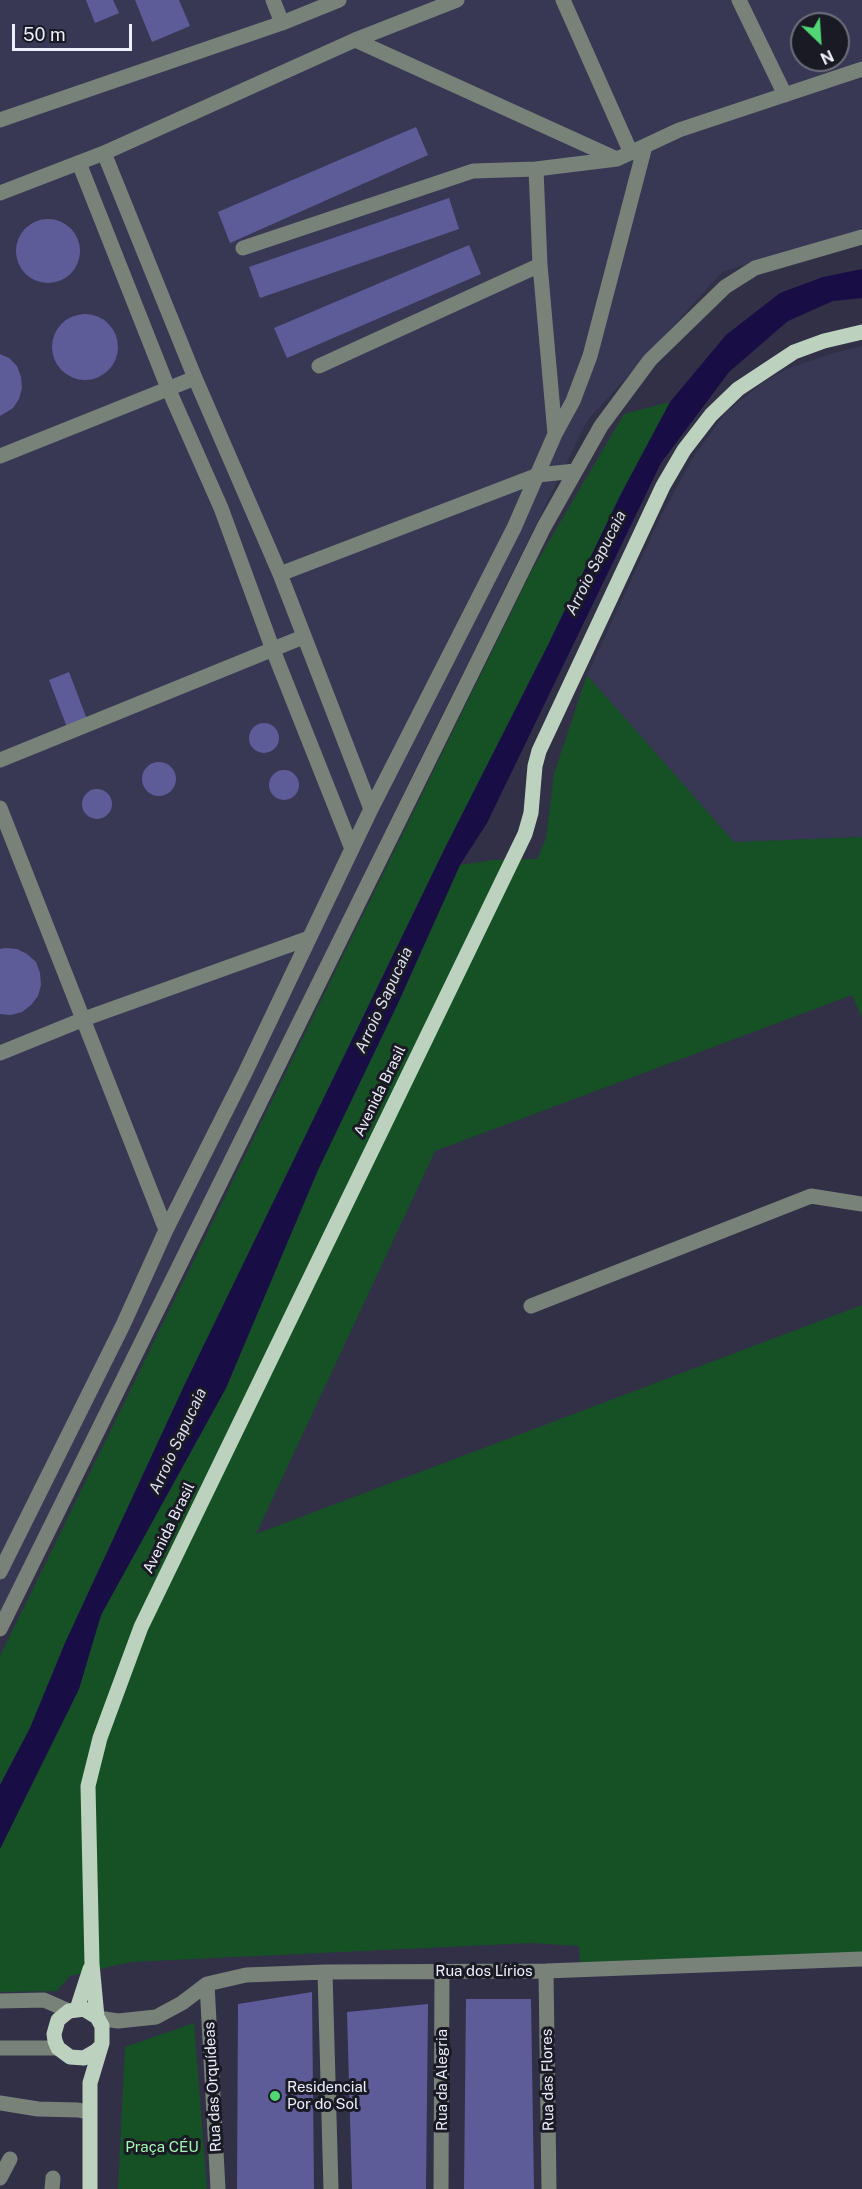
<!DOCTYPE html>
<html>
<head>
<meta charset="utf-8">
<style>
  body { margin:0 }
  #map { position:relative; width:862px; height:2189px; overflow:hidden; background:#313047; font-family:"Public Sans",sans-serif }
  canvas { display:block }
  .north { position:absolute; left:790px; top:12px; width:60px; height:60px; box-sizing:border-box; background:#1a1a24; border:2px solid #6f6f7b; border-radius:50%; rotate:155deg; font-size:16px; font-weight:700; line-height:24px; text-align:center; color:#eeeffe }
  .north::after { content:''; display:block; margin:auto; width:21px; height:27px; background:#51d674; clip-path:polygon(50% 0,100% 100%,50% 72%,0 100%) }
  .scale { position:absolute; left:12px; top:24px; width:120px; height:27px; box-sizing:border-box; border:3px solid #eeeffe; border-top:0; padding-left:8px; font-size:18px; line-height:21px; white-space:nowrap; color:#eeeffe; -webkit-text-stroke:4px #1a1a24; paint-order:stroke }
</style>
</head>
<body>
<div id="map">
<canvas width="862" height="2189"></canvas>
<div class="north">N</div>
<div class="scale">50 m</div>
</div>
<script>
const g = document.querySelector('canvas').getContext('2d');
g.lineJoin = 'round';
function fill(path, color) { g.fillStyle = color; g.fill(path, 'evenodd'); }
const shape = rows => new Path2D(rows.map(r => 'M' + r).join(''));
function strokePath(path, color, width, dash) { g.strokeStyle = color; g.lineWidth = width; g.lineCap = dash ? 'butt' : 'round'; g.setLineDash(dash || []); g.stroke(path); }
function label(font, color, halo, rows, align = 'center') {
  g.font = font + ' "Public Sans",sans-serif'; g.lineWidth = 6; g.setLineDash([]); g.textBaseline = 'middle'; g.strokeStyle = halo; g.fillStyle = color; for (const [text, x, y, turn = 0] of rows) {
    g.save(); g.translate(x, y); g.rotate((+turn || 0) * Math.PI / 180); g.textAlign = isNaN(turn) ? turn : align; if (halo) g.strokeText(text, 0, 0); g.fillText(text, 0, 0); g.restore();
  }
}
fill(shape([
  [0,0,862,0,862,229,722,272,587,421,0,1614],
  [802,24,838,24,838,60,802,60],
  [862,346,862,837,734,842,587,675,662,514,694,456,727,411,765,381,786,369,834,353]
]), '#383855');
fill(shape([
  [670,402,621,494,548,645,445,848,184,1386,65,1643,30,1728,0,1785,0,1656,532,570,624,414],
  [587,675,734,842,862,837,862,1018,852,995,435,1151,256,1534,862,1305,862,1952,580,1963,579,1946,531,1943,130,1962,70,1976,57,1991,0,1992,0,1849,79,1689,101,1615,226,1388,318,1170,399,1001,460,865,493,860,537,859,546,838,554,774],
  [194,2023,207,2189,118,2189,125,2047]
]), '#165126');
fill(shape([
  [862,269,862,298,833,301,788,321,729,372,661,463,487,823,460,865,399,1001,318,1170,226,1388,101,1615,79,1689,0,1849,0,1785,30,1728,65,1643,184,1386,445,848,548,645,621,494,670,402,726,335,780,293,823,277]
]), '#190d45');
fill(shape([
  [86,0,113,0,119,13,95,23],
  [135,0,179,0,190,26,152,42],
  [416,127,428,155,230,243,218,212],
  [449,198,459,229,260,298,249,267],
  '16 251a32 32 0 1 1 64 0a32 32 0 1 1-64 0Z',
  [469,245,481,274,287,358,274,328],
  '52 347a33 33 0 1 1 66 0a33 33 0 1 1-66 0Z',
  [0,354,9,358,17,366,21,377,22,388,19,399,13,408,0,416],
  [69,672,88,722,68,730,49,680],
  '249 738a15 15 0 1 1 30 0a15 15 0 1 1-30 0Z',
  '142 779a17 17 0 1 1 34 0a17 17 0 1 1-34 0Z',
  '269 785a15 15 0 1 1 30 0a15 15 0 1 1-30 0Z',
  '82 804a15 15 0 1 1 30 0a15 15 0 1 1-30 0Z',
  [5,948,17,949,27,954,36,962,40,973,41,985,38,996,31,1005,22,1012,11,1015,0,1014,0,949],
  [312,1992,314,2189,237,2189,238,2004],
  [466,1999,531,1999,534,2189,464,2189],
  [428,2004,426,2189,352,2189,347,2012]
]), '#5e5b99');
strokePath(shape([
  [273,0,282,23],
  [563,0,631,153],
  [739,0,785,95],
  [355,40,617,159],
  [0,120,282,23,339,0],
  [104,153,195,378,280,574,371,809],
  [79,163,168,388,221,508,273,650,352,849],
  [0,193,104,153,355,40,457,0],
  [243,248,473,171,536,169],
  [319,366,540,265,536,169,617,159,679,130,862,69],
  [555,434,573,401,590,356,645,146],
  [0,456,195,378],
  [280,574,538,475,575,471],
  [0,760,303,637],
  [0,808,166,1230],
  [0,1053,84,1019,309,938],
  [531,1306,811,1196,862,1204],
  [0,1572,123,1325,166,1230,245,1073,371,809,514,528,555,434,540,265],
  [0,1629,544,527,601,426,650,360,725,287,755,268,862,237],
  [546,1971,549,2189],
  [325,1972,331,2189],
  [207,1984,218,2189],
  [0,2001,44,2000,69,2011],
  [98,2018,118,2021,156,2017,182,2003,207,1984,246,1975,325,1972,546,1971,862,1959],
  [0,2048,58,2048],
  [0,2103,38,2109,78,2110,88,2112],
  [0,2178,10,2159],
  [52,2189,53,2178],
  [441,2189,442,1972]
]), '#788279', 15);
strokePath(shape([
  [77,2009,90,1969],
  [97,2017,92,1964,88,1786,100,1738,141,1627,525,834,531,813,535,766,539,751,663,486,684,450,711,415,738,389,794,352,824,341,862,332],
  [90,2189,90,2083,102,2043,102,2026,97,2017,84,2009,69,2011,58,2020,54,2034,55,2041,58,2048,70,2057,84,2058,96,2051,101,2046]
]), '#bcd1be', 15);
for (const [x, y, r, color] of [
  [275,2096,6,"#51d674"]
]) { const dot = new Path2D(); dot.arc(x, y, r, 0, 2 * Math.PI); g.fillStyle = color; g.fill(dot); strokePath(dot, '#1a1a24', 2); }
label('15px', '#eeeffe', '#1a1a24', [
  ["Avenida Brasil",380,1091,-64],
  ["Avenida Brasil",169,1528,-64],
  ["Rua dos Lírios",484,1971],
  ["Rua da Alegria",442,2080,-90],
  ["Rua das Flores",548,2080,-91],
  ["Rua das Orquídeas",213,2087,-93]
]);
label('15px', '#eeeffe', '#1a1a24', [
  ["Residencial",287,2087],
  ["Por do Sol",287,2104]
], 'left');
label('15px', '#a3f9b2', '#1a1a24', [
  ["Praça CÉU",162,2147]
]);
label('italic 16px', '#dfdff2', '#1a1a24', [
  ["Arroio Sapucaia",596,563,-63],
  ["Arroio Sapucaia",384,1000,-65],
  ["Arroio Sapucaia",178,1441,-65]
]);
</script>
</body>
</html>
